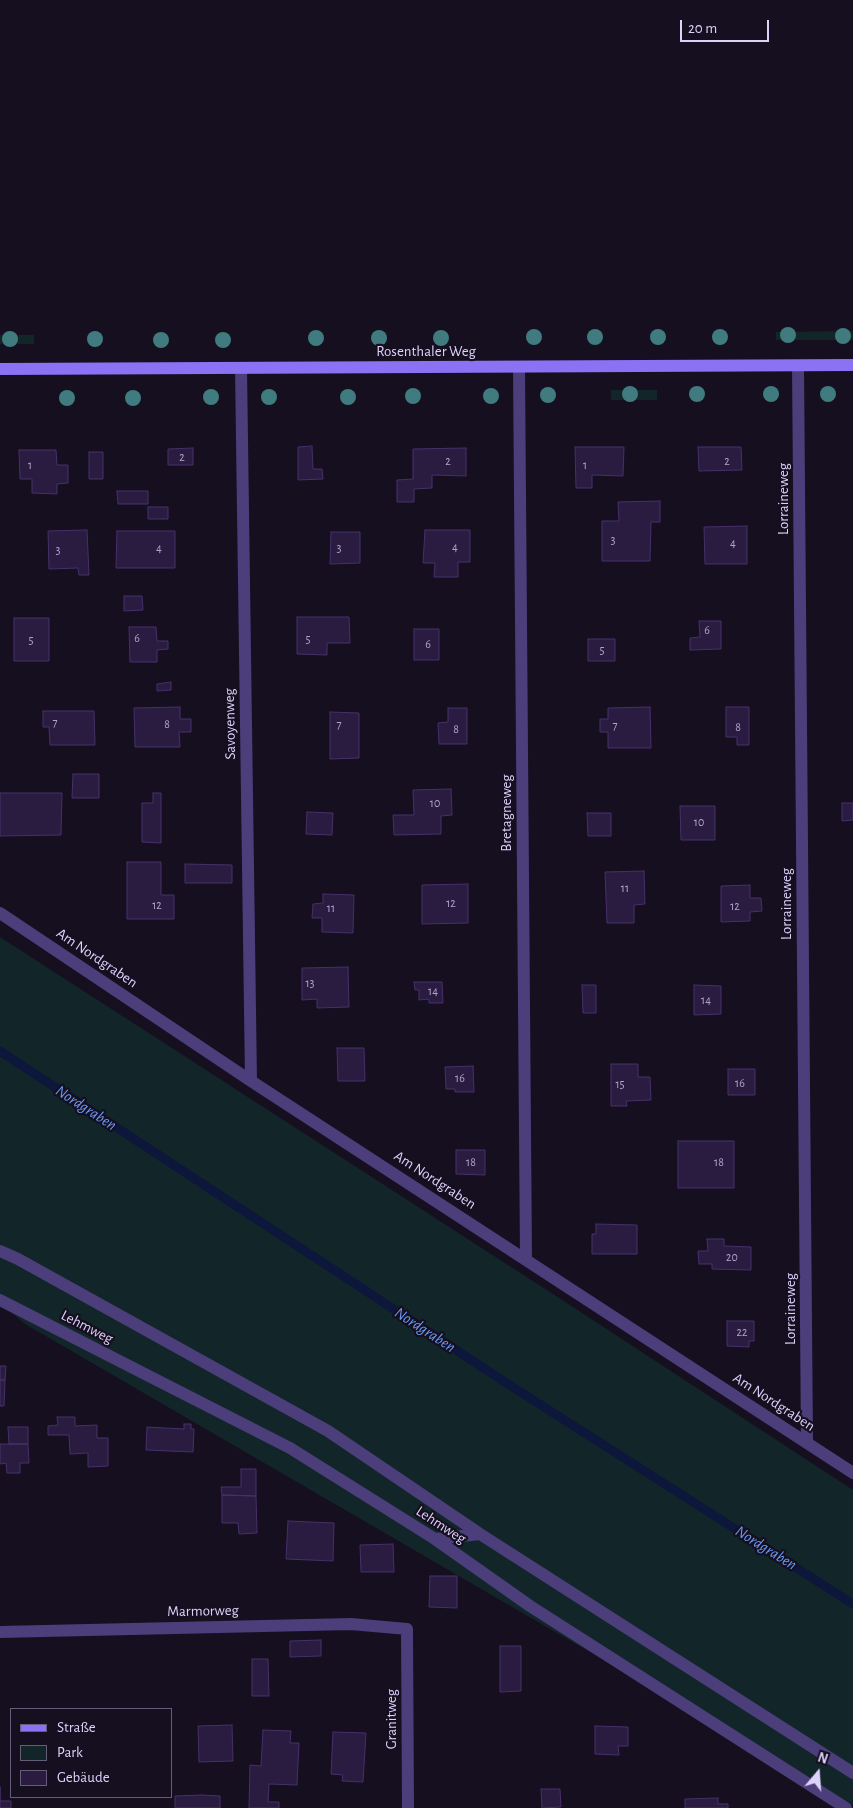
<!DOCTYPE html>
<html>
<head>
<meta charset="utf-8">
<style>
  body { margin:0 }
  #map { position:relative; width:853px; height:1808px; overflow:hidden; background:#150f20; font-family:"Alegreya Sans",sans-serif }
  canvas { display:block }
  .legend { position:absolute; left:10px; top:1708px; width:162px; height:90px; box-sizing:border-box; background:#150f20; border:1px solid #655d78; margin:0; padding:6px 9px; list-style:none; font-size:15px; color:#ded2fb }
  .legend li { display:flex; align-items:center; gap:10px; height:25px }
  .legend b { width:25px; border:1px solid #655d78 }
  .north { position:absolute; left:793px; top:1748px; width:50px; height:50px; -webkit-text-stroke:4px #150f20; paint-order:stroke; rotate:18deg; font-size:14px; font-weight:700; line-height:20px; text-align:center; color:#ded2fb }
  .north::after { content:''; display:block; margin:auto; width:18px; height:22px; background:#ded2fb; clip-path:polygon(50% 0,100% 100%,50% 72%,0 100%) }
  .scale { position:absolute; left:680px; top:20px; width:89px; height:22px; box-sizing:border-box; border:2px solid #ded2fb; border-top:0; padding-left:6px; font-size:15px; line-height:18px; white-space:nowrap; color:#ded2fb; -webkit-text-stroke:4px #150f20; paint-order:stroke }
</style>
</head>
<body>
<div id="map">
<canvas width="853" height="1808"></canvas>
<ul class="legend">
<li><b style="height:6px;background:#8b71f3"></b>Straße</li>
<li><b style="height:14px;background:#12262a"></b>Park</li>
<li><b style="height:14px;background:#2a1c40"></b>Gebäude</li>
</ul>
<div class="north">N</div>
<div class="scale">20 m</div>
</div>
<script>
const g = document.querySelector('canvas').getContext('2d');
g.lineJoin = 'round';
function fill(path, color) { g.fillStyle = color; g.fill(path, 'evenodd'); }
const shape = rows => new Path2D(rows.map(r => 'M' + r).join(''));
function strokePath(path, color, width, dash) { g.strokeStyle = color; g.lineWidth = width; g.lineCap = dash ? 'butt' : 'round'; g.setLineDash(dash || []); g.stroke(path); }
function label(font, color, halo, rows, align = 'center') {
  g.font = font + ' "Alegreya Sans",sans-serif'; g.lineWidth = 4.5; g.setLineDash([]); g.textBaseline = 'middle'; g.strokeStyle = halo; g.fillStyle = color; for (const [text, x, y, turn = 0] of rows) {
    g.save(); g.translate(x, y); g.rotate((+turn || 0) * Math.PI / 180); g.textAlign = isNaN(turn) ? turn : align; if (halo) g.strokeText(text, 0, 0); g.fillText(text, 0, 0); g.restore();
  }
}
fill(shape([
  [853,331,853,340,776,340,776,332],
  [0,335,34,335,34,344,0,344],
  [611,390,657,390,657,400,611,400],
  [0,937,556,1296,853,1490,853,1805,25,1324,0,1303]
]), '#12262a');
strokePath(shape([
  [0,1051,508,1384,853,1604]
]), '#0d163b', 9);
const building = shape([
  [312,446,313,469,322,469,323,479,298,480,298,447,312,446],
  [575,447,624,447,623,476,592,475,592,488,576,488,575,447],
  [698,447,741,447,742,470,699,471,698,447],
  [193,448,193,465,168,465,168,449,193,448],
  [466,448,466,476,432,475,432,488,414,489,414,502,397,502,397,480,413,479,413,449,466,448],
  [19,450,56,450,57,465,68,465,68,483,57,484,57,494,32,493,32,479,20,479,19,450],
  [89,452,103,452,103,479,89,479,89,452],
  [117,491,148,491,148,504,118,504,117,491],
  [660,501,660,522,651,522,650,561,602,561,602,521,619,521,618,502,660,501],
  [148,507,168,507,168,519,148,519,148,507],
  [747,526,747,564,705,564,704,527,747,526],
  [87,530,89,575,79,575,78,568,49,569,48,531,87,530],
  [425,530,470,530,470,562,458,562,458,577,434,577,435,563,423,563,425,530],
  [117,531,175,531,175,568,116,568,117,531],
  [331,532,360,532,360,563,330,564,331,532],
  [124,596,142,596,143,610,124,611,124,596],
  [297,617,349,617,350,643,327,643,327,655,297,654,297,617],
  [14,618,49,618,49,661,14,661,14,618],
  [699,621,721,621,721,649,690,650,690,638,700,637,699,621],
  [129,627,156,627,157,641,168,641,168,649,157,650,157,662,130,662,129,627],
  [414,629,439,629,439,660,414,660,414,629],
  [588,639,615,639,615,661,588,661,588,639],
  [171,682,171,690,157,691,157,684,171,682],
  [180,707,180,719,191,719,191,732,179,732,180,747,135,747,134,708,180,707],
  [650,707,651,748,608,748,608,732,600,732,600,719,608,719,608,708,650,707],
  [726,707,749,707,749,745,737,745,737,737,726,737,726,707],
  [448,708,467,708,467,744,439,744,438,723,448,722,448,708],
  [43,711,94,711,95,745,50,745,49,727,43,727,43,711],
  [330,712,359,713,359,758,330,759,330,712],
  [73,774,99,774,99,798,72,798,73,774],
  [451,789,452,815,441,816,441,834,394,835,393,815,414,815,413,790,451,789],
  [0,793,62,793,61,835,0,836,0,793],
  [153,793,161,793,161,843,142,842,142,803,153,803,153,793],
  [842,803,853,803,853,820,842,821,842,803],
  [680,806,715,806,715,840,681,840,680,806],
  [307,812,333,813,332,835,306,834,307,812],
  [587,813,611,813,611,836,588,836,587,813],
  [127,862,161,862,161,895,174,895,174,919,127,919,127,862],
  [185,864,232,865,232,883,185,883,185,864],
  [644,871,645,904,634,905,634,923,607,923,605,872,644,871],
  [468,884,468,923,422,924,422,885,468,884],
  [750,885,750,898,761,898,762,911,750,912,750,921,721,922,721,886,750,885],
  [323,894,354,895,353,933,322,932,322,918,312,918,313,904,323,903,323,894],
  [348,967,349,1007,317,1008,317,999,302,1000,302,968,348,967],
  [414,982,442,982,443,1003,429,1003,429,999,419,1000,419,990,415,990,414,982],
  [582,985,596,985,596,1013,583,1013,582,985],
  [694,985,721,986,721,1014,694,1015,694,985],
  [337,1048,364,1048,365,1081,338,1081,337,1048],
  [611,1064,638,1064,638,1077,650,1077,651,1100,626,1101,627,1106,611,1106,611,1064],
  [473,1066,474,1092,455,1092,455,1089,446,1089,445,1067,473,1066],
  [728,1069,755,1069,755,1095,728,1095,728,1069],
  [678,1141,734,1141,734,1188,678,1188,678,1141],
  [456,1150,485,1150,485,1175,456,1174,456,1150],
  [596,1224,637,1225,637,1254,592,1254,592,1234,596,1234,596,1224],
  [707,1239,724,1239,724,1246,751,1247,751,1270,712,1269,712,1264,699,1264,698,1251,708,1251,707,1239],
  [727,1321,754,1321,754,1341,749,1341,749,1347,727,1346,727,1321],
  [0,1366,6,1366,5,1380,0,1380,0,1366],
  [0,1380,5,1380,4,1406,0,1406,0,1380],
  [57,1417,75,1417,75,1426,97,1425,97,1438,108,1438,108,1466,88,1467,88,1453,70,1454,69,1435,48,1435,48,1426,58,1425,57,1417],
  [184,1424,191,1424,191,1429,194,1429,193,1452,146,1450,147,1427,184,1429,184,1424],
  [8,1427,28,1427,28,1444,9,1444,8,1427],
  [0,1444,28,1444,29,1463,20,1463,20,1473,7,1473,6,1463,0,1464,0,1444],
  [241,1469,256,1469,256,1496,222,1495,221,1487,241,1487,241,1469],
  [222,1495,256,1496,257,1533,239,1534,238,1523,222,1523,222,1495],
  [288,1521,334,1523,333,1561,286,1559,288,1521],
  [393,1544,394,1572,361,1572,360,1545,393,1544],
  [430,1576,457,1576,457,1608,429,1607,430,1576],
  [321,1640,321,1656,290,1657,290,1641,321,1640],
  [500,1646,521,1646,521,1691,500,1692,500,1646],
  [252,1659,268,1659,269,1696,252,1696,252,1659],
  [232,1725,233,1761,199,1762,198,1726,232,1725],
  [595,1726,628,1727,628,1746,618,1746,619,1755,595,1754,595,1726],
  [263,1730,291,1731,290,1743,299,1743,297,1785,269,1784,268,1802,279,1802,279,1808,249,1808,250,1765,261,1766,263,1730],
  [333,1732,366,1733,363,1782,342,1781,343,1775,331,1774,333,1732],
  [0,1787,0,1801,11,1801,11,1808,0,1808,0,1787],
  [541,1789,560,1789,561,1807,542,1808,541,1789],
  [201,1795,220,1796,220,1808,175,1808,175,1796,201,1795],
  [718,1798,718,1804,728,1804,728,1808,685,1808,685,1799,718,1798]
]);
fill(building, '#2a1c40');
strokePath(building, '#46306a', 1);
strokePath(shape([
  [798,366,807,1442],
  [519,367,526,1259],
  [241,368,251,1081],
  [0,913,251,1081,853,1473],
  [0,1251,18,1259,328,1431,480,1534,853,1773],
  [0,1300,290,1448,435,1539,530,1606,846,1808],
  [435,1539,480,1534],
  [0,1632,351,1624,407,1629,408,1808]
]), '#4b3e7b', 12);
strokePath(shape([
  [0,369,853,365]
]), '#8b71f3', 12);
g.fillStyle = '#407c7f';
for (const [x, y] of [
  [788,335],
  [843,336],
  [534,337],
  [595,337],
  [658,337],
  [720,337],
  [316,338],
  [379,338],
  [441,338],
  [10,339],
  [95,339],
  [161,340],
  [223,340],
  [630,394],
  [697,394],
  [771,394],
  [828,394],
  [548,395],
  [413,396],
  [491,396],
  [211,397],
  [269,397],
  [348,397],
  [67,398],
  [133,398]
]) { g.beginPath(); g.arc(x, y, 8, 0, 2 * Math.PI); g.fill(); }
label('12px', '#b1a4cc', null, [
  ["2",182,457],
  ["2",448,461],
  ["2",727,461],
  ["1",30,465],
  ["1",585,465],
  ["3",613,540],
  ["4",733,543],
  ["4",455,547],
  ["4",159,548],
  ["3",339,548],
  ["3",58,550],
  ["6",707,630],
  ["6",137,638],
  ["5",308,639],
  ["5",31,640],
  ["6",428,644],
  ["5",602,650],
  ["7",55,722],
  ["8",167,724],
  ["7",339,724],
  ["7",615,725],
  ["8",738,727],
  ["8",456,729],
  ["10",435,803],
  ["10",699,822],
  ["11",625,888],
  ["12",451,903],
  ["12",157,905],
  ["12",735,906],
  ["11",331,908],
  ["13",310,983],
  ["14",433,991],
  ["14",706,1000],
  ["16",460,1078],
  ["16",740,1083],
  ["15",620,1084],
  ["18",471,1162],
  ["18",719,1162],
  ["20",732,1257],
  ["22",742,1332]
]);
label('15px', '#ded2fb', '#150f20', [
  ["Rosenthaler Weg",426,351],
  ["Lorraineweg",783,499,-90],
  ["Savoyenweg",230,724,-91],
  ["Bretagneweg",506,813,-90],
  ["Lorraineweg",786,904,-90],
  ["Am Nordgraben",97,958,34],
  ["Am Nordgraben",435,1180,33],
  ["Lorraineweg",790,1309,-90],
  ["Lehmweg",87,1327,27],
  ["Am Nordgraben",774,1402,33],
  ["Lehmweg",441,1525,33],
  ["Marmorweg",203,1611,-1],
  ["Granitweg",391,1719,-90]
]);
label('italic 16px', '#689af3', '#150f20', [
  ["Nordgraben",86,1108,33],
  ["Nordgraben",425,1330,33],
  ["Nordgraben",766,1548,32]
]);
</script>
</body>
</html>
